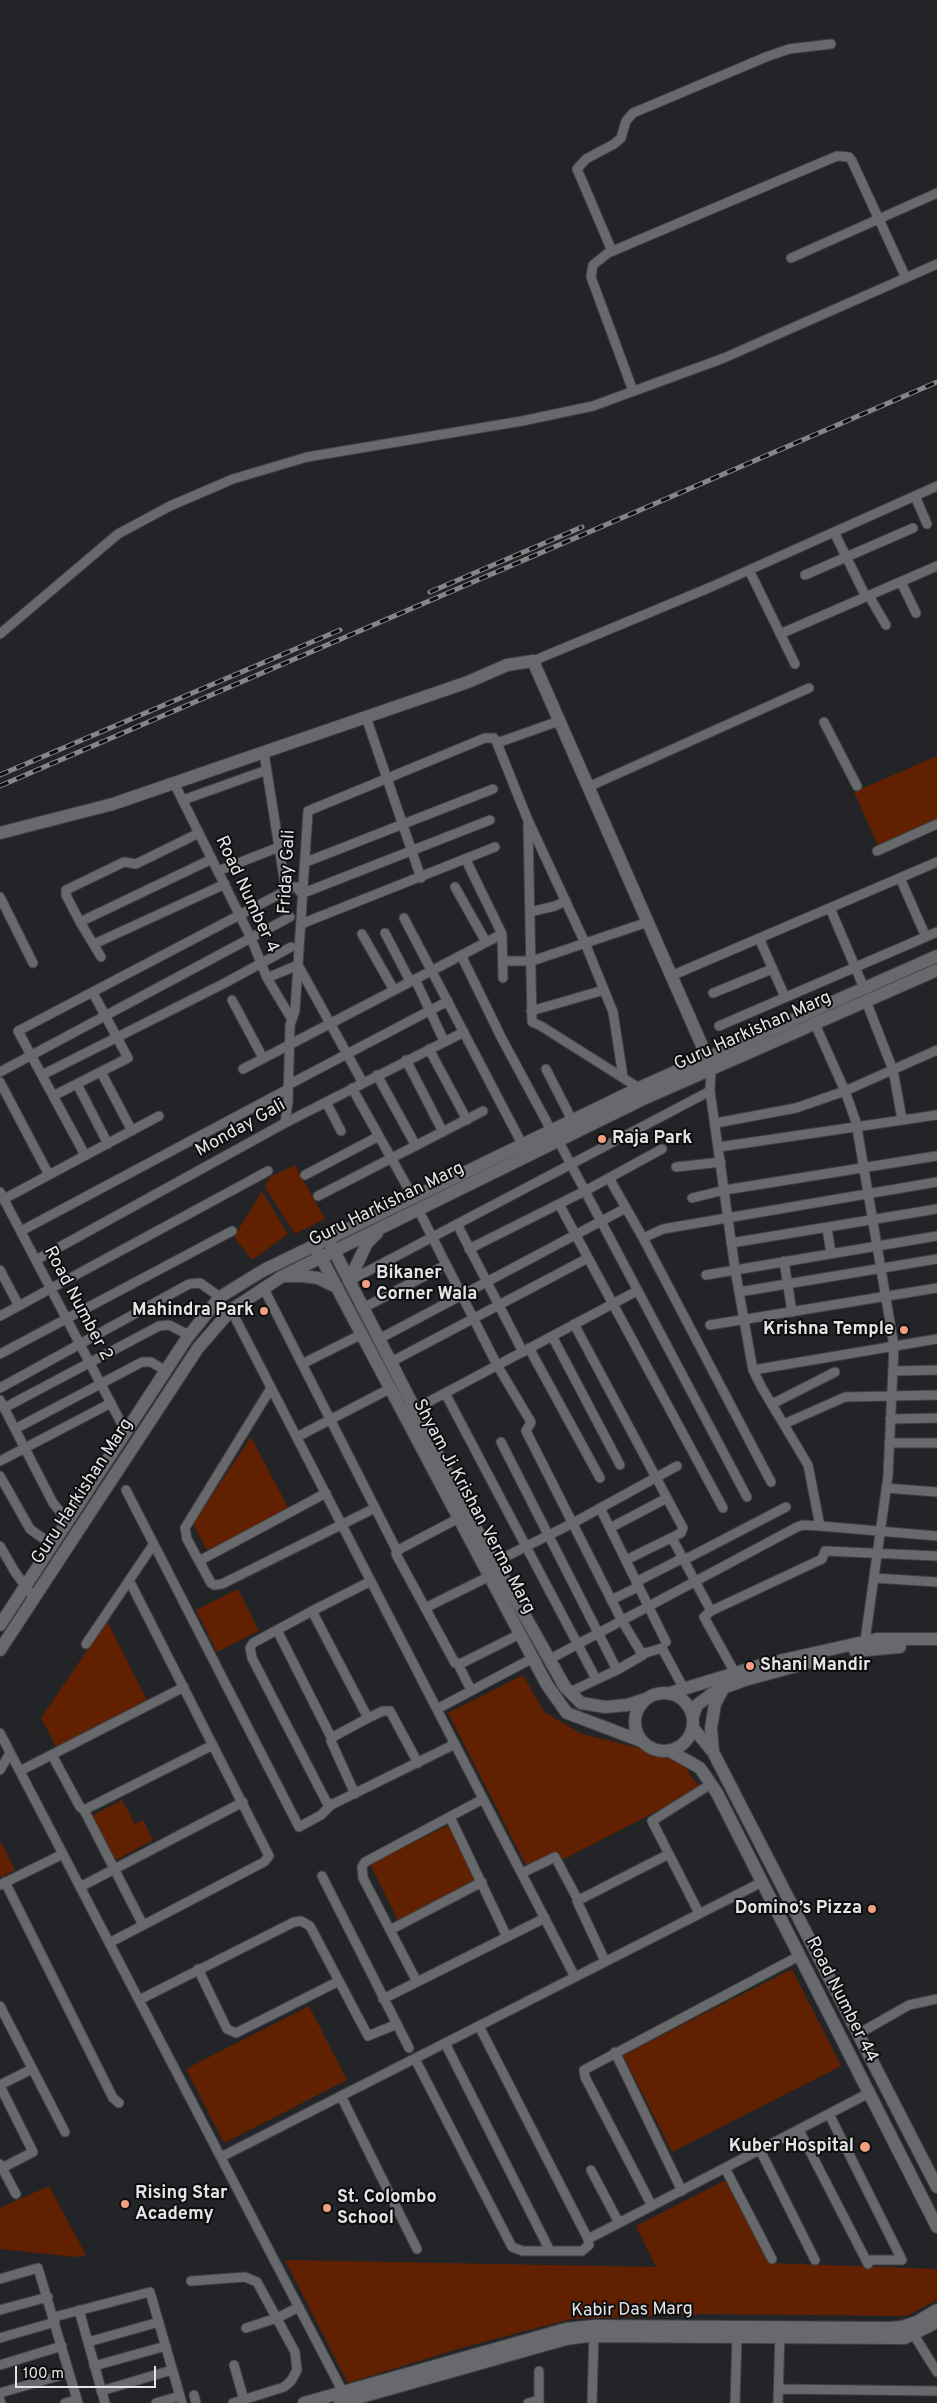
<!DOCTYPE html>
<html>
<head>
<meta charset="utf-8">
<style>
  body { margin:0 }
  #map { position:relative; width:937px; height:2403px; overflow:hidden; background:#232427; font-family:Overpass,sans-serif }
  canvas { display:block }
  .scale { position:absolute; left:15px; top:2366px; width:141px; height:22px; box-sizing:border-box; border:2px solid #e5e5e7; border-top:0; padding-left:6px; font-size:15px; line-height:18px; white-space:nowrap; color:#e5e5e7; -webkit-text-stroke:4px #0d0d0f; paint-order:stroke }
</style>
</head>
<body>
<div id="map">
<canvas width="937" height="2403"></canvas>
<div class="scale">100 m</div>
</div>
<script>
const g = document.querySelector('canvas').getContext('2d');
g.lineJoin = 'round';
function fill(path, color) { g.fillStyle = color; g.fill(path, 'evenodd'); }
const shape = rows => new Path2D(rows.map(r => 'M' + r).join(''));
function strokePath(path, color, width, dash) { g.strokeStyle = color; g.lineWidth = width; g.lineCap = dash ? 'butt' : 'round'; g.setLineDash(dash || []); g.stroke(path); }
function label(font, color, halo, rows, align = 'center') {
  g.font = font + ' Overpass,sans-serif'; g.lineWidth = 4; g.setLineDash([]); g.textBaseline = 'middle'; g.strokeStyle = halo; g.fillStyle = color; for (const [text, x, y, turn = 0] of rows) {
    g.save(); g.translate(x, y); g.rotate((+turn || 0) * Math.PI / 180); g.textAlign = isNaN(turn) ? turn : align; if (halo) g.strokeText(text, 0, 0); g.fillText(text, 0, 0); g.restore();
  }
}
fill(shape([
  [937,756,937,825,880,850,854,792],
  [295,1165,325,1219,295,1234,265,1187,270,1177],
  [262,1191,288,1234,252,1260,234,1237],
  [251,1437,289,1509,207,1551,193,1523],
  [238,1589,259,1631,217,1652,196,1610],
  [107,1621,147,1700,56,1747,41,1718],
  [523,1675,544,1712,582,1734,680,1758,692,1778,702,1788,560,1861,528,1869,448,1713],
  [122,1800,135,1824,143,1820,153,1840,114,1861,90,1817],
  [451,1824,479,1880,398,1920,370,1864],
  [0,1841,15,1870,0,1878],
  [792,1969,841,2066,672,2152,623,2055],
  [309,2006,347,2080,224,2143,186,2069],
  [725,2180,770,2263,937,2269,937,2300,907,2316,704,2314,571,2319,461,2348,348,2383,285,2260,656,2267,636,2226],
  [49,2186,86,2255,76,2257,0,2249,0,2208]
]), '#612000');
const street = shape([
  [612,251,577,169,586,159,614,144,621,138,626,121,633,113,766,57,789,49,831,44],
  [791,258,937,193],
  [633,391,591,277,593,265,608,253,837,156,849,157,852,161,906,278],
  [915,496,927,524],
  [834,532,866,597],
  [749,570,795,664],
  [805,575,913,528],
  [901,582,916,613],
  [869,596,886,625],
  [0,634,118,534,170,506,233,479,307,457,522,421,593,406,724,358,937,264],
  [780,634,937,566],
  [533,661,711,587,937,486],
  [366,717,421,878],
  [824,722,857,786],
  [497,743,559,721],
  [264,753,286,891],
  [174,783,251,938,267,978,291,1018],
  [588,787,809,688],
  [183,800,267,770],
  [528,824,532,1022,541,1026,639,1088],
  [877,851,937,824],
  [466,860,502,934,503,978],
  [306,862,493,789],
  [218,871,279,847],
  [900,878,926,937],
  [455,887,486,942],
  [0,897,33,963],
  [830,908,864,988],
  [530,912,555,906,566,901],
  [404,918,522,1144],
  [80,922,212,859],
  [301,924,495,847],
  [385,933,410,981],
  [362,934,394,990],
  [759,938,785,997],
  [94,944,225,884],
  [461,955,501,1037,551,1130],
  [101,957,80,922,66,895,66,890,124,862,136,864,199,833],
  [503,961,532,961,648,922],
  [298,965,363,1083],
  [671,976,937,862],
  [267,978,298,965],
  [415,979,444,1041],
  [713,993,772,969],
  [232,1000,263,1058],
  [866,1001,893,1070,902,1119],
  [531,1011,604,990],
  [815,1024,845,1091,856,1122,894,1346,888,1476,865,1641],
  [719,1026,937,932],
  [429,1049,467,1120],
  [406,1060,443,1132],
  [243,1069,502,934],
  [546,1069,572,1120],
  [711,1069,710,1091,735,1269,750,1354,753,1370,762,1388,808,1465,820,1526,937,1536],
  [0,1072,290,917],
  [101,1072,132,1131],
  [42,1075,223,984,291,947],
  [377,1075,416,1146],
  [0,1082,49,1175],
  [77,1084,108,1144],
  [288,1085,448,1001],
  [352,1088,413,1197],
  [53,1096,128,1058,93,993],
  [326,1102,341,1131],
  [285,1123,288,1102,290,1025,295,1011,308,811,485,738,494,738,497,743,527,818,585,943,613,1012,623,1077],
  [716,1123,796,1108,845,1091,937,1050],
  [558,1140,747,1497],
  [719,1147,937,1115],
  [85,1155,18,1031,293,887,297,887,300,892,306,892,490,820],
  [676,1167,721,1162],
  [305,1175,379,1136],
  [609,1178,643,1238,771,1482],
  [0,1192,126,1432],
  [318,1196,483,1111],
  [692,1198,725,1190,936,1156],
  [4,1199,159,1116],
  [559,1204,723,1508],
  [418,1209,497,1365,531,1422,526,1431,622,1621,642,1654,662,1648,684,1689],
  [457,1224,523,1352],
  [827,1228,831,1253],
  [21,1231,288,1089],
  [643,1238,663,1229,937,1182],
  [731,1243,937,1209],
  [469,1249,585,1191,662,1149],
  [36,1260,285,1123,464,1032],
  [784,1261,792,1312],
  [0,1270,19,1306],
  [706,1275,937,1236],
  [349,1281,710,1091],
  [263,1287,397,1551],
  [739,1292,937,1259],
  [363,1308,446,1265],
  [231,1310,575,1977],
  [0,1316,268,1171],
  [574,1324,683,1528,681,1533,626,1560],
  [710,1325,937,1288],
  [552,1336,620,1465],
  [379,1339,626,1208],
  [529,1348,600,1478],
  [0,1354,232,1231],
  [391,1362,588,1258],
  [302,1364,362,1334],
  [753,1370,937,1339],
  [893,1371,937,1370],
  [0,1388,189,1284,200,1283,220,1297],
  [271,1388,185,1528,187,1539,211,1583,214,1585,222,1584,375,1508],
  [445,1393,596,1679],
  [0,1400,53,1503,68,1521],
  [772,1404,835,1372],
  [4,1408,159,1326,169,1325,189,1335],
  [415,1409,637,1291],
  [890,1419,937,1418],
  [784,1424,845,1397,937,1395],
  [15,1429,142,1362,151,1362,166,1371],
  [297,1437,391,1388],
  [501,1442,617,1670],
  [889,1443,937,1443],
  [0,1461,111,1403],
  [0,1476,30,1529,52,1545],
  [886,1488,937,1492],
  [126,1490,299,1827,321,1815,331,1805],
  [600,1508,666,1642],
  [459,1518,400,1549,396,1553,397,1556,455,1663,462,1663,520,1634],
  [610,1528,667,1498],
  [672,1538,711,1611],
  [0,1546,15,1572,34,1598],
  [684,1560,786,1507],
  [199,1561,326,1493],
  [495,1562,573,1523,677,1466],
  [874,1578,937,1582],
  [371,1581,312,1611,253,1643,250,1648,252,1658,327,1803,333,1804,455,1744],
  [636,1582,683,1558],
  [611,1600,638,1587],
  [425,1608,490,1576],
  [312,1611,368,1718],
  [277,1630,332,1739],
  [86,1644,153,1545],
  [550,1659,797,1527,803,1525,820,1526],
  [458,1664,471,1690],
  [735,1673,704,1617,711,1611,822,1559,825,1551,937,1556],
  [570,1692,617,1670,643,1655],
  [437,1709,533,1658],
  [0,1733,345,2396],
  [52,1755,80,1807,84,1810,213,1745],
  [0,1770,10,1753],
  [20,1771,184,1687],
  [355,1794,331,1741,333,1737,368,1718,383,1711,390,1711,418,1763],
  [483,1799,365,1862,362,1867,363,1878,417,1982,545,1918],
  [84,1810,143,1925],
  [450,1817,507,1937],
  [522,1873,555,1857,578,1900],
  [322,1876,409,2048],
  [5,1882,113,2098,119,2103],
  [0,1885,63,1854],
  [80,1887,243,1802],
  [699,1913,652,1821,711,1784],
  [390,1930,482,1882],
  [109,1943,264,1862,269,1856,130,1582],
  [605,1961,577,1901,669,1854],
  [198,1969,227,2029,236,2033,339,1981],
  [383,1999,417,1982],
  [139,2000,294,1922,301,1921,310,1926,368,2036,397,2024],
  [0,2006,65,2132],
  [858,2034,909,2005,937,1999],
  [445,2043,550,2251],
  [615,2052,682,2191],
  [415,2059,512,2247,523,2251,582,2251,589,2245,588,2239,479,2026],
  [0,2085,32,2069],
  [0,2086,33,2152,2,2168],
  [341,2096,417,2249],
  [829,2114,902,2260,866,2260],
  [799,2130,868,2264],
  [760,2150,815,2260],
  [221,2157,762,1882],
  [0,2164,16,2194],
  [725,2168,772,2259],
  [591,2170,619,2223],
  [652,2206,585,2077,584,2070,799,1956],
  [588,2239,869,2093],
  [0,2279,38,2268,78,2403],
  [191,2281,245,2277,257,2282,295,2352,297,2370,291,2381,284,2387,233,2403],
  [0,2310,48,2297],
  [79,2310,105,2403],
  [54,2317,150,2292,182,2403],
  [246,2328,277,2318,299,2307],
  [914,2335,937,2372],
  [0,2338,55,2322],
  [88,2342,159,2322],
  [0,2365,62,2346],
  [234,2365,244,2400],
  [94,2366,166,2346],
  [779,2389,937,2391],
  [101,2391,172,2370],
  [0,2393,69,2373],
  [194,2395,196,2403],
  [0,2400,1,2403],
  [65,2403,77,2400],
  [156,2403,180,2396],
  [528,2403,539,2400],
  [539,2403,539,2371],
  [592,2403,594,2332],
  [735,2403,737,2337],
  [778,2403,780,2332]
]);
const secondary = shape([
  [0,833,113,804,468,682,507,665,533,661,707,1057],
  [330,1243,476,1529,565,1687,581,1703,605,1707,627,1705,646,1699],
  [317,1250,547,1685,567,1713,641,1741],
  [286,1276,302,1276,318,1278,336,1287],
  [349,1281,367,1243,377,1233],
  [0,1625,187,1338,220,1297,264,1270,639,1088,937,956],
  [0,1650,198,1348,231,1310,281,1277,643,1099,937,970],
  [855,1651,900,1647],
  '635 1722a29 29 0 1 1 58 0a29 29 0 1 1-58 0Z',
  [670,1693,765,1664,877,1639,937,1639],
  [693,1716,697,1705,717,1690,745,1680,818,1660],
  [693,1728,713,1752,937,2187],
  [670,1751,700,1768,717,1793,937,2227],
  [713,1752,711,1728,715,1704,724,1687],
  [304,2403,566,2329,594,2326,888,2328,902,2327,917,2322,937,2310],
  [340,2403,566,2339,587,2336,905,2338,937,2322]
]);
strokePath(street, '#414144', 11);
strokePath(secondary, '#414144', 14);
strokePath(street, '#68696d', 9);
strokePath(secondary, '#68696d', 12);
const rail = shape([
  [430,592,582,527],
  [0,775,340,630],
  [0,786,937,382]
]);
strokePath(rail, '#858688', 5);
strokePath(rail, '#0d0d0f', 3, [9]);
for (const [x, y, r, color] of [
  [602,1139,5,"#f2a07f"],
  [366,1284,5,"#f2a07f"],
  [264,1311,5,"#f2a07f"],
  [904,1330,5,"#f2a07f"],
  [750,1666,5,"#f2a07f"],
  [872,1909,5,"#f2a07f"],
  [865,2147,6,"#f2a07f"],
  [125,2204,5,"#f2a07f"],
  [327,2208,5,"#f2a07f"]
]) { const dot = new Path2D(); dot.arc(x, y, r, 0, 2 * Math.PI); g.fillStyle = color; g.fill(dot); strokePath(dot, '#0d0d0f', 2); }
label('18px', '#e5e5e7', '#0d0d0f', [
  ["Friday Gali",288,872,-87],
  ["Road Number 4",246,895,65],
  ["Guru Harkishan Marg",753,1032,-24],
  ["Monday Gali",241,1129,-29],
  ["Guru Harkishan Marg",387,1205,-26],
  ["Road Number 2",77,1304,62],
  ["Guru Harkishan Marg",83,1492,-57],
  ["Shyam Ji Krishan Verma Marg",473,1507,62],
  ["Road Number 44",841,2000,63],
  ["Kabir Das Marg",632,2311,-1]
]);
label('bold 18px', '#e5e5e7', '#0d0d0f', [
  ["Raja Park",612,1139],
  ["Bikaner",376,1274],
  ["Corner Wala",376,1295],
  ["Mahindra Park",254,1311,"right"],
  ["Krishna Temple",894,1330,"right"],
  ["Shani Mandir",760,1666],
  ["Domino’s Pizza",862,1909,"right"],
  ["Kuber Hospital",854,2147,"right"],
  ["Rising Star",135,2194],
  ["Academy",135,2215],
  ["St. Colombo",337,2198],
  ["School",337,2219]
], 'left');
</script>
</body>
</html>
